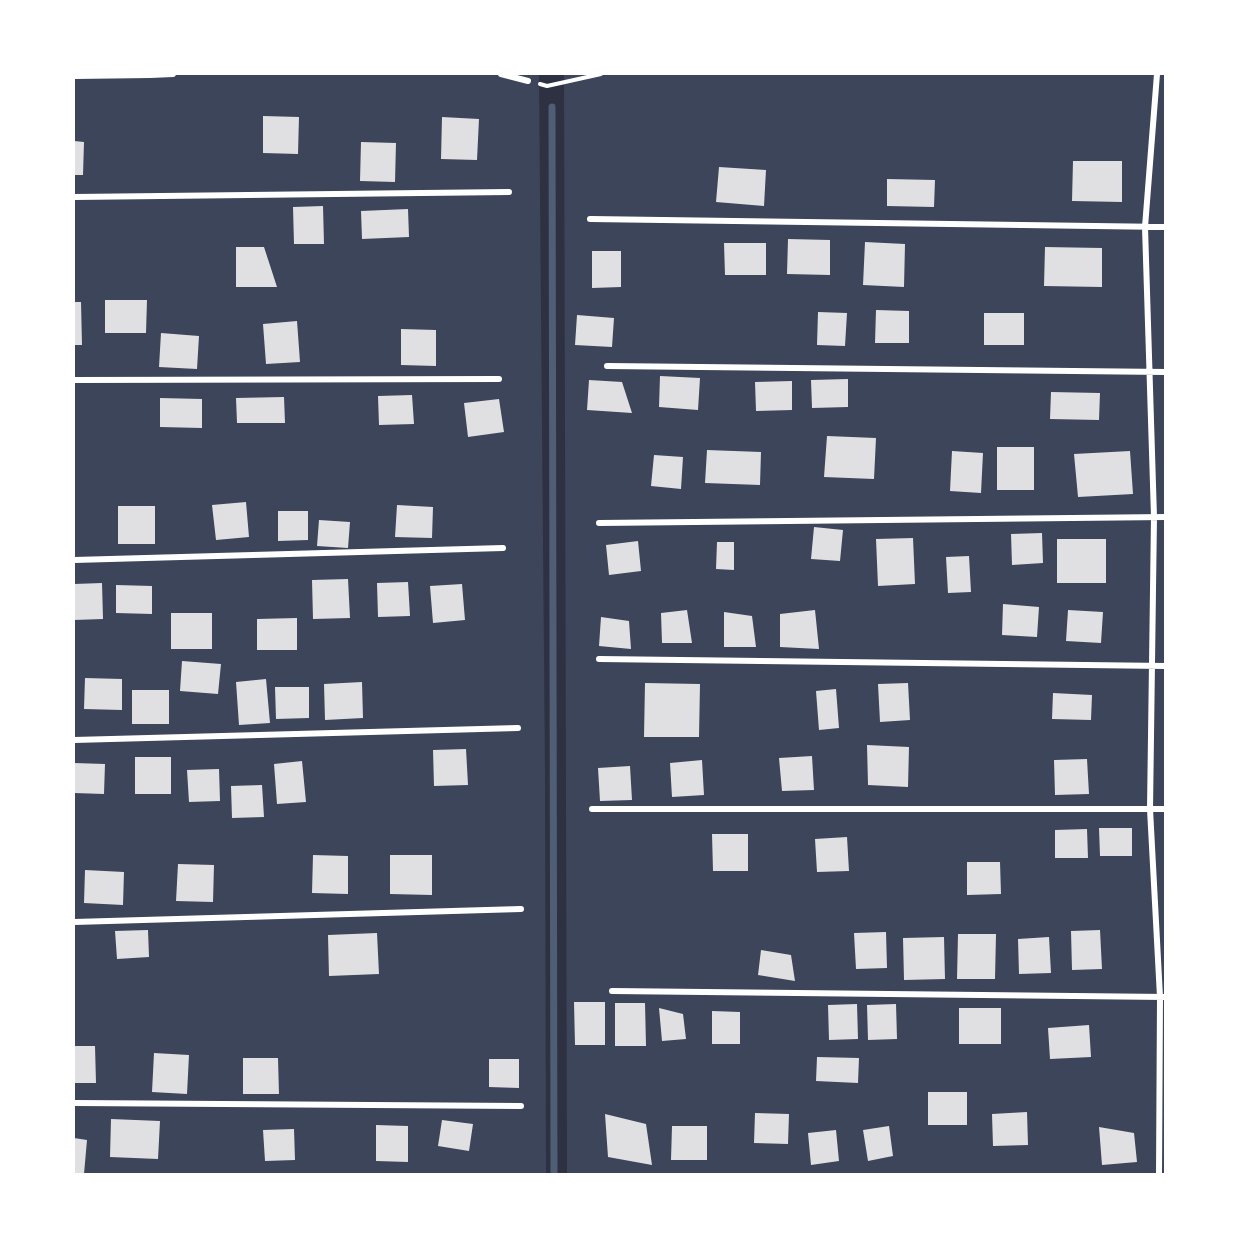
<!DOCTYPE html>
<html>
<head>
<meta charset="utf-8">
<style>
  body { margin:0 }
  #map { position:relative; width:1239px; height:1248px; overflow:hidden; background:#2d3142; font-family:Lato,sans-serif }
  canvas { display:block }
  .frame { position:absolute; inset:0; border:75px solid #fff; pointer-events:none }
</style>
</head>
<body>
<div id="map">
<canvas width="1239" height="1248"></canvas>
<div class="frame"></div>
</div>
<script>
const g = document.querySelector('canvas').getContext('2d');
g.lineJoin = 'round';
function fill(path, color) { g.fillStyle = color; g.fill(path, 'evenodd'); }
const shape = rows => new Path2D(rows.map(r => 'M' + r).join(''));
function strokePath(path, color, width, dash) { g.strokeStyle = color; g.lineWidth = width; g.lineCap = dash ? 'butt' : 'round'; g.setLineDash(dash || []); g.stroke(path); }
fill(shape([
  [74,74,539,74,545,770,546,1174,74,1174],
  [564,74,1165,74,1165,1174,567,1174]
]), '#3c4559');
strokePath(shape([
  [552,107,554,1174]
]), '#4f5d75', 7);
fill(shape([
  [263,116,299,117,298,154,263,153],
  [442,117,479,119,477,160,441,159],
  [74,141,84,142,83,175,74,175],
  [361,142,396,143,395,182,360,181],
  [1073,161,1122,161,1122,202,1072,201],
  [719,167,766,170,764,206,716,202],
  [887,179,935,180,934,207,887,206],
  [323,206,324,244,294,244,293,207],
  [408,209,409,237,362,239,361,211],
  [788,239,830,240,830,275,787,274],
  [865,242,905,244,904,287,863,285],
  [724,243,766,243,766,275,725,275],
  [236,247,264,247,277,287,236,287],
  [1045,247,1102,248,1102,287,1044,286],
  [592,251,621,251,621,287,592,288],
  [105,300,147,300,146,333,105,333],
  [74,302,81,302,82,345,74,345],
  [876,310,909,311,909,343,875,343],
  [818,312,847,313,845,346,817,345],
  [984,313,1024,313,1024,345,984,345],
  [577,315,614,318,612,347,575,345],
  [297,321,300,362,266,364,263,324],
  [401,329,436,330,436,366,401,365],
  [161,333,199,336,197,369,159,367],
  [660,376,700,378,698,410,659,407],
  [848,379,848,407,812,408,811,380],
  [589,380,622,382,632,413,587,410],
  [792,381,792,410,756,411,755,382],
  [1051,392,1100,393,1099,420,1050,419],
  [412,395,414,424,379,425,378,396],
  [284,397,285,423,237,423,236,398],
  [160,398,202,399,202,428,160,427],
  [499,399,504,432,468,437,464,403],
  [827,436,876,438,874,479,824,477],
  [997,447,1034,447,1034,490,997,490],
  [707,450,761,452,760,485,705,483],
  [952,451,983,453,981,493,950,491],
  [1130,451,1133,494,1078,497,1074,454],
  [654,455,683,457,681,489,651,486],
  [246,502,249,537,216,540,212,505],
  [397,505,433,507,432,538,395,537],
  [118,506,155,506,155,544,118,544],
  [278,511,308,511,308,540,278,541],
  [319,520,350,522,348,548,317,546],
  [814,527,843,530,840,561,811,559],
  [1042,533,1043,563,1012,565,1011,534],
  [913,538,915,584,878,586,876,539],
  [1057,539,1106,539,1106,583,1057,583],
  [638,541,641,571,609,575,606,545],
  [717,542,734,542,734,570,716,569],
  [969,556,971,592,948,593,946,557],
  [348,579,350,618,313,619,312,580],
  [408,582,410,616,378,617,377,583],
  [102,583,103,619,74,620,74,584],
  [462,584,465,620,433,623,430,586],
  [116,585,152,586,152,614,116,613],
  [1003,604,1039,607,1037,637,1002,635],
  [687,610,692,643,662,643,661,613],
  [815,610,819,649,780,647,780,614],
  [1068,610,1103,612,1101,643,1066,641],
  [724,612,752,616,756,647,724,647],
  [171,613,212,613,212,649,171,649],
  [601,617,629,621,631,649,599,646],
  [297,618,297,650,257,650,257,619],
  [182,661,221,664,218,694,180,691],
  [85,678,122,679,122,710,84,709],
  [266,679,270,723,239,725,236,682],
  [362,682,363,718,325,720,324,684],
  [645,683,700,684,699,737,644,737],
  [908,683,910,720,880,722,878,684],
  [275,687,309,687,309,718,276,719],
  [836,689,839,728,819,730,816,691],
  [132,690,169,690,169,724,132,724],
  [1053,693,1092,695,1091,720,1052,719],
  [867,745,909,747,908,787,868,785],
  [466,749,468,785,434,786,433,750],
  [812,756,814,790,782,791,779,758],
  [135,757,171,757,171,794,135,794],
  [1087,759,1089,794,1055,795,1054,760],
  [702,760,704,795,672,797,670,763],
  [302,761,306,802,277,804,274,764],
  [74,763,105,764,104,794,74,793],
  [630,766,632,800,600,801,598,768],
  [219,769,220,801,189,802,187,770],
  [262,785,264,817,232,818,231,786],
  [1099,828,1132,828,1132,856,1100,856],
  [1087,829,1088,858,1055,858,1055,830],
  [712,834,748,834,748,871,713,871],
  [847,837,849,871,817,872,815,839],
  [313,855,348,856,348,894,312,893],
  [390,855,432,855,432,895,390,894],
  [967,862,1000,862,1001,894,967,895],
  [178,864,214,865,213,902,176,901],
  [85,870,124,872,123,905,84,903],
  [148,930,149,957,117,959,115,931],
  [1100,930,1102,969,1072,970,1071,931],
  [886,932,887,968,856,969,854,933],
  [377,933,379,974,329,976,328,935],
  [958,934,996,934,995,979,957,979],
  [944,937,945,979,904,980,903,938],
  [1049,937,1051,973,1019,974,1018,939],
  [761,950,791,955,795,981,758,975],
  [574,1002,605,1002,605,1045,575,1045],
  [615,1003,645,1003,646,1046,615,1046],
  [857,1004,858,1039,829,1040,828,1005],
  [896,1004,897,1039,868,1040,867,1005],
  [659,1008,683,1014,686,1039,662,1041],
  [959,1008,1001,1008,1001,1044,959,1044],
  [712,1011,740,1012,740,1044,712,1044],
  [1089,1025,1091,1057,1050,1059,1048,1028],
  [74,1046,95,1046,96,1083,74,1083],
  [154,1053,189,1055,187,1094,152,1092],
  [817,1057,859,1058,858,1083,816,1081],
  [243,1058,278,1058,279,1094,243,1094],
  [489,1059,519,1059,519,1088,489,1087],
  [928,1092,967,1092,967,1125,928,1125],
  [1027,1112,1028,1145,993,1146,992,1114],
  [755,1113,789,1114,788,1144,754,1143],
  [605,1114,646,1124,652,1165,608,1157],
  [111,1119,160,1121,158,1159,110,1157],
  [442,1120,473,1124,469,1151,438,1146],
  [376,1125,408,1126,408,1162,376,1161],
  [672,1126,707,1126,707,1160,671,1160],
  [889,1126,893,1156,868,1161,863,1130],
  [1099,1127,1134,1133,1137,1162,1102,1165],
  [294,1129,295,1160,265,1161,263,1130],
  [836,1130,839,1161,811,1165,808,1133],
  [74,1138,87,1140,84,1174,74,1174]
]), '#e0e0e3');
strokePath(shape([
  [540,84,547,86,601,74]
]), '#fff', 4);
strokePath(shape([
  [501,74,528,81],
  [1157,74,1145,227,1154,517,1150,809,1160,997,1159,1174],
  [74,76,150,75,173,74],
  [74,197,509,192],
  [590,219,1166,227],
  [607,366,1166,372],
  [74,380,499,379],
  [599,523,1166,517],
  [74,560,503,548],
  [599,659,1166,666],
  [74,740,518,728],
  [592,809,1166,809],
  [74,922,521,909],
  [612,991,1166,997],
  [74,1103,521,1106]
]), '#fff', 6);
</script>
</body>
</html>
